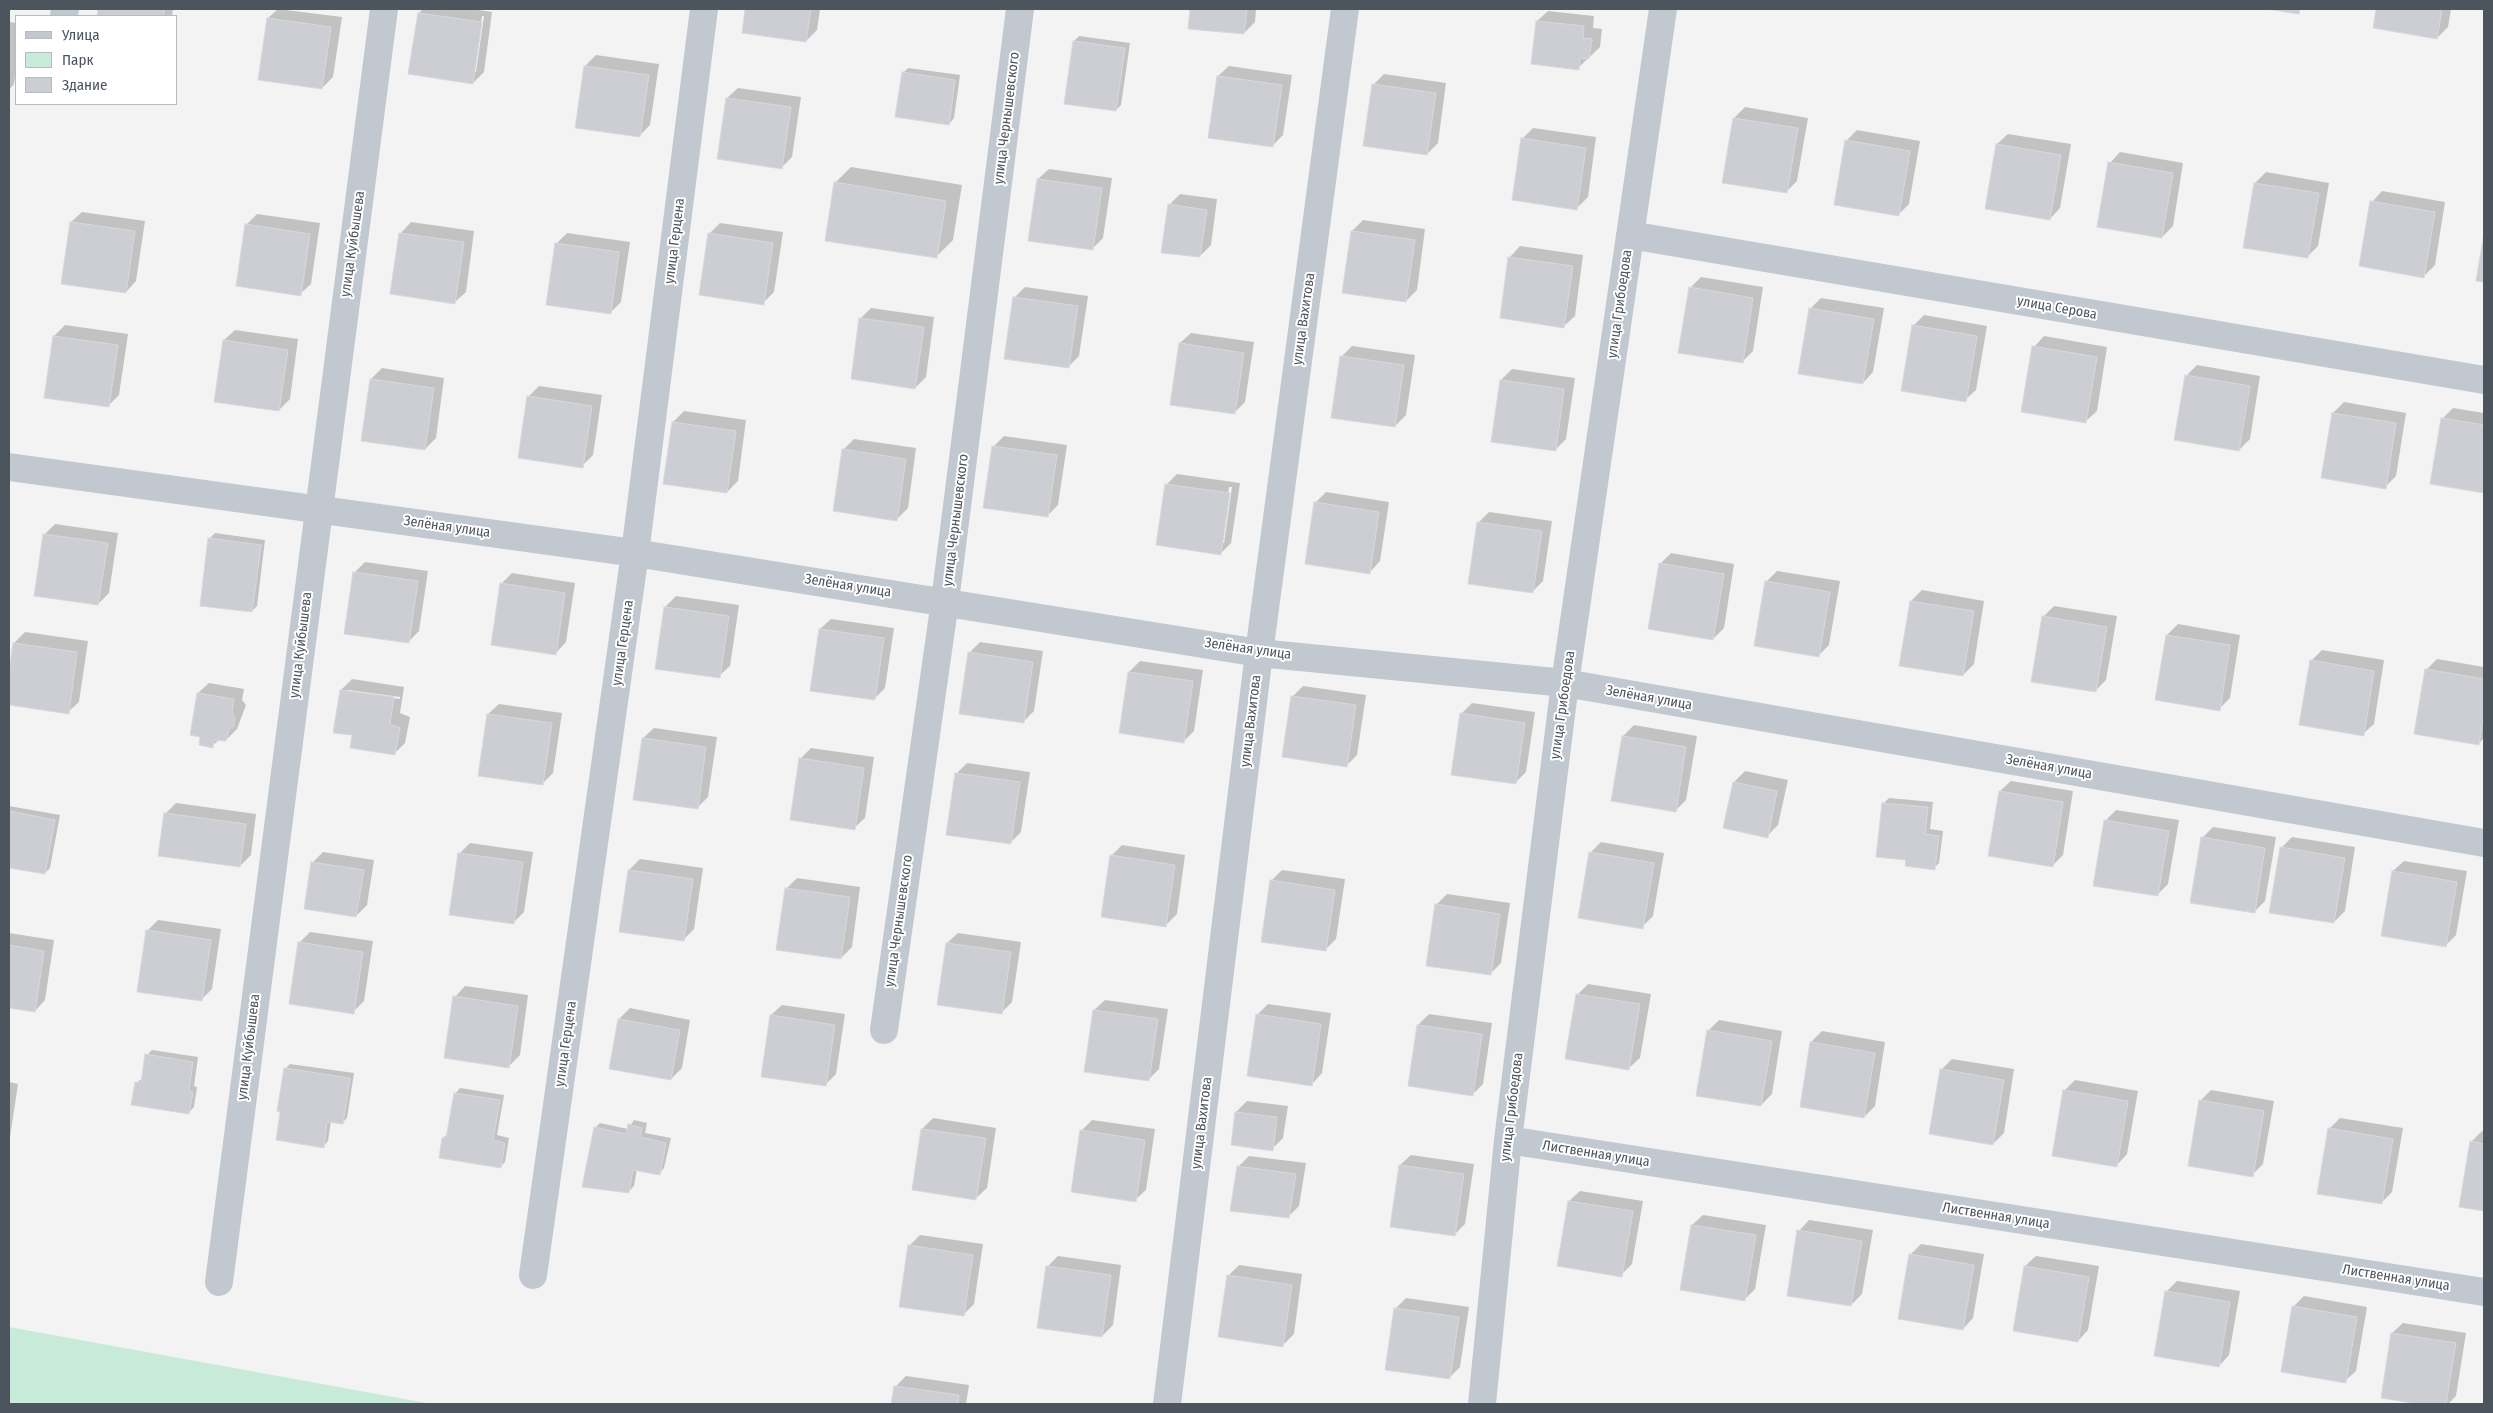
<!DOCTYPE html>
<html>
<head>
<meta charset="utf-8">
<style>
  body { margin:0 }
  #map { position:relative; width:2493px; height:1413px; overflow:hidden; background:#f4f3f3; font-family:"Fira Sans Condensed",sans-serif }
  canvas { display:block }
  .frame { position:absolute; inset:0; border:10px solid #4c545e; pointer-events:none }
  .legend { position:absolute; left:15px; top:15px; width:162px; height:90px; box-sizing:border-box; background:#fff; border:1px solid #b7bbbf; margin:0; padding:6px 9px; list-style:none; font-size:15px; color:#4c545e }
  .legend li { display:flex; align-items:center; gap:10px; height:25px }
  .legend b { width:25px; border:1px solid #b7bbbf }
</style>
</head>
<body>
<div id="map">
<canvas width="2493" height="1413"></canvas>
<div class="frame"></div>
<ul class="legend">
<li><b style="height:6px;background:#c2c8cf"></b>Улица</li>
<li><b style="height:14px;background:#c8ebd9"></b>Парк</li>
<li><b style="height:14px;background:#cdced4"></b>Здание</li>
</ul>
</div>
<script>
const g = document.querySelector('canvas').getContext('2d');
g.lineJoin = 'round';
function fill(path, color) { g.fillStyle = color; g.fill(path, 'evenodd'); }
const shape = rows => new Path2D(rows.map(r => 'M' + r).join(''));
function strokePath(path, color, width, dash) { g.strokeStyle = color; g.lineWidth = width; g.lineCap = dash ? 'butt' : 'round'; g.setLineDash(dash || []); g.stroke(path); }
function label(font, color, halo, rows, align = 'center') {
  g.font = font + ' "Fira Sans Condensed",sans-serif'; g.lineWidth = 4; g.setLineDash([]); g.textBaseline = 'middle'; g.strokeStyle = halo; g.fillStyle = color; for (const [text, x, y, turn = 0] of rows) {
    g.save(); g.translate(x, y); g.rotate((+turn || 0) * Math.PI / 180); g.textAlign = isNaN(turn) ? turn : align; if (halo) g.strokeText(text, 0, 0); g.fillText(text, 0, 0); g.restore();
  }
}
fill(shape([
  [9,1327,432,1404,9,1404]
]), '#c8ebd9');
fill(shape([
  [100,9,173,9,172,16,99,16],
  [278,9,342,17,333,77,322,88,268,18],
  [423,9,472,9,492,12,484,72,473,83,419,13],
  [482,16,484,16,476,72,474,72],
  [746,9,820,9,817,30,806,41,743,32],
  [1192,9,1256,9,1255,22,1244,33,1190,27],
  [2377,9,2451,9,2448,27,2437,38,2374,27],
  [1548,11,1594,16,1593,28,1602,29,1600,47,1578,68,1537,21],
  [9,22,16,23,16,69,14,84,9,90],
  [1079,36,1130,43,1121,105,1116,110,1074,41],
  [596,55,659,64,650,125,639,136,585,66],
  [1229,66,1292,75,1283,135,1272,146,1218,76],
  [908,68,960,75,954,118,949,124,903,73],
  [1384,74,1446,83,1438,143,1427,154,1373,85],
  [738,88,801,97,792,157,781,168,727,98],
  [1745,107,1808,118,1797,181,1786,192,1734,118],
  [1533,128,1596,137,1588,197,1577,208,1522,139],
  [1857,130,1920,141,1909,204,1898,215,1846,141],
  [2008,134,2071,144,2060,208,2050,219,1997,144],
  [2120,152,2183,163,2173,226,2162,237,2110,163],
  [851,167,962,185,953,240,937,256,835,183],
  [1049,169,1112,178,1103,238,1092,249,1038,179],
  [2266,172,2329,183,2318,246,2307,257,2255,183],
  [2382,191,2445,202,2435,265,2424,276,2372,202],
  [1180,194,1217,199,1211,245,1200,256,1169,205],
  [82,212,145,221,136,281,126,292,71,222],
  [257,214,320,223,311,284,300,294,246,225],
  [1363,220,1425,229,1417,290,1406,301,1352,231],
  [411,222,474,231,466,292,455,302,392,293,401,233],
  [720,223,783,232,774,292,763,303,709,234],
  [567,233,630,242,621,302,610,313,556,244],
  [1520,246,1583,255,1575,316,1564,326,1501,317,1510,257],
  [1701,277,1763,287,1753,351,1742,362,1690,288],
  [1025,287,1088,296,1079,356,1068,367,1014,298],
  [1821,298,1884,308,1873,372,1863,383,1810,309],
  [871,308,934,317,926,377,915,388,861,318],
  [1924,315,1987,326,1976,390,1965,400,1913,326],
  [65,325,128,334,119,395,108,406,54,336],
  [235,330,298,339,290,399,279,410,224,340],
  [1191,333,1254,342,1245,402,1234,413,1180,343],
  [2044,336,2107,347,2097,411,2086,421,2034,347],
  [1352,346,1415,355,1406,415,1395,426,1341,357],
  [2197,365,2260,376,2250,439,2239,450,2186,376],
  [382,368,444,378,436,438,425,449,371,379],
  [1512,369,1575,378,1566,439,1555,450,1501,380],
  [539,386,602,395,593,455,582,466,528,397],
  [2344,402,2406,413,2396,476,2385,487,2333,413],
  [2453,408,2484,413,2484,491,2432,483,2442,419],
  [684,411,746,420,738,481,727,492,673,422],
  [1004,436,1067,445,1058,505,1047,516,993,447],
  [854,439,916,448,908,508,897,519,843,450],
  [1177,474,1240,483,1231,543,1220,554,1166,485],
  [1229,487,1232,487,1224,543,1221,543],
  [1326,492,1389,502,1380,561,1370,572,1315,503],
  [1489,512,1552,521,1543,581,1532,592,1478,523],
  [55,524,118,533,109,593,98,604,44,535],
  [215,533,265,540,257,606,252,611,209,539],
  [1671,553,1734,564,1724,628,1713,639,1660,564],
  [365,562,428,571,419,631,408,642,354,573],
  [1777,571,1840,581,1829,645,1818,656,1766,582],
  [512,573,575,583,566,642,556,653,501,584],
  [1922,590,1984,601,1974,664,1963,675,1911,601],
  [676,596,739,605,730,666,719,676,665,607],
  [2054,606,2117,616,2106,680,2095,691,2043,617],
  [831,619,894,628,885,688,874,699,820,629],
  [2178,624,2240,635,2230,698,2219,709,2167,635],
  [25,632,88,641,79,702,68,712,9,704,9,679,14,643],
  [980,642,1043,651,1034,711,1023,722,969,653],
  [2322,650,2384,660,2374,724,2363,734,2311,661],
  [2437,659,2484,667,2484,738,2478,744,2426,670],
  [1140,661,1203,670,1194,731,1184,741,1121,732,1129,672],
  [352,679,404,687,400,713,410,717,405,743,394,754,353,734,341,690],
  [348,690,400,697,400,699,348,692],
  [209,683,244,689,242,700,246,705,237,729,226,740,220,739,212,746,198,693],
  [1303,686,1366,695,1357,755,1346,766,1292,697],
  [1472,703,1535,712,1526,772,1515,783,1461,714],
  [499,704,562,713,553,773,542,784,488,714],
  [1634,725,1697,736,1686,800,1675,811,1623,736],
  [654,728,717,737,708,797,697,808,643,738],
  [811,748,874,757,865,818,854,828,800,759],
  [967,763,1030,772,1021,832,1010,843,956,774],
  [1745,771,1788,780,1778,825,1767,836,1725,827,1734,782],
  [2011,781,2073,791,2063,855,2052,866,2000,791],
  [1889,798,1933,802,1930,829,1943,831,1939,863,1934,868,1907,859,1884,803],
  [176,803,256,814,251,855,240,866,165,814],
  [9,806,60,815,50,868,45,873,9,867],
  [2116,810,2179,820,2168,884,2157,895,2105,821],
  [2213,827,2276,837,2265,901,2254,912,2202,838],
  [2292,837,2355,847,2345,911,2334,922,2281,848],
  [1601,842,1664,853,1653,916,1642,927,1590,853],
  [470,843,533,852,524,912,513,923,459,854],
  [1122,845,1185,855,1177,914,1166,925,1111,856],
  [323,852,374,860,367,905,356,916,312,863],
  [640,859,703,868,694,929,684,939,620,930,629,870],
  [2404,861,2467,871,2456,935,2445,946,2393,871],
  [1282,870,1345,879,1336,939,1325,950,1271,881],
  [797,878,860,887,852,947,841,958,787,888],
  [1447,894,1510,903,1501,963,1490,974,1436,905],
  [158,920,221,929,212,989,201,1000,147,931],
  [310,932,373,941,364,1001,353,1012,299,943],
  [9,933,54,940,45,1000,35,1011,9,1007],
  [958,933,1021,942,1012,1002,1001,1013,947,943],
  [1588,984,1651,994,1640,1058,1629,1068,1577,995],
  [465,986,528,995,520,1055,509,1066,455,997],
  [1105,1000,1168,1009,1159,1069,1148,1080,1094,1010],
  [1268,1004,1331,1013,1322,1073,1312,1084,1257,1015],
  [782,1005,845,1014,836,1074,825,1085,771,1015],
  [630,1008,690,1020,682,1068,671,1079,611,1068,619,1019],
  [1429,1014,1492,1023,1483,1084,1473,1094,1410,1085,1418,1025],
  [1719,1020,1782,1031,1772,1094,1761,1105,1708,1031],
  [1822,1031,1885,1042,1875,1106,1864,1117,1801,1106,1811,1042],
  [152,1050,198,1057,194,1086,197,1087,194,1107,189,1112,136,1083,143,1078,147,1055],
  [1952,1059,2014,1069,2004,1133,1993,1144,1941,1070],
  [290,1064,354,1073,347,1118,342,1123,331,1121,328,1141,323,1147,285,1069],
  [2075,1080,2138,1091,2127,1154,2117,1165,2064,1091],
  [9,1082,18,1084,9,1144],
  [460,1088,504,1095,497,1135,509,1138,505,1162,500,1167,443,1138,448,1133,455,1094],
  [2211,1090,2274,1101,2263,1164,2252,1175,2200,1101],
  [1247,1101,1288,1106,1283,1138,1272,1149,1232,1144,1236,1112],
  [933,1118,996,1128,987,1188,976,1198,922,1129],
  [2340,1118,2403,1128,2392,1192,2381,1203,2329,1129],
  [634,1120,647,1123,645,1133,671,1138,664,1168,659,1174,637,1169,634,1186,629,1191,595,1128,600,1123,628,1129],
  [1092,1120,1155,1129,1146,1190,1135,1200,1081,1131],
  [2482,1131,2484,1132,2484,1210,2460,1206,2471,1142],
  [1411,1155,1474,1164,1465,1224,1454,1235,1400,1165],
  [1249,1156,1306,1163,1299,1206,1288,1217,1239,1166],
  [1580,1191,1643,1201,1632,1264,1621,1275,1569,1201],
  [1703,1215,1766,1225,1755,1289,1745,1299,1692,1225],
  [1809,1220,1873,1230,1862,1294,1851,1305,1799,1231],
  [920,1235,983,1244,974,1304,963,1315,909,1246],
  [1921,1244,1984,1254,1973,1318,1963,1329,1910,1255],
  [1058,1256,1121,1265,1113,1325,1102,1336,1048,1266],
  [2036,1256,2099,1266,2088,1330,2078,1341,2025,1266],
  [1239,1265,1302,1274,1294,1334,1283,1345,1228,1276],
  [2177,1281,2240,1291,2229,1355,2219,1366,2166,1292],
  [2304,1296,2367,1307,2356,1371,2345,1381,2293,1307],
  [1406,1298,1469,1307,1460,1367,1449,1378,1395,1309],
  [2403,1323,2466,1333,2456,1396,2448,1404,2426,1404,2382,1397,2392,1333],
  [906,1376,969,1385,966,1404,892,1404,895,1387]
]), '#0003');
const building = shape([
  [98,9,165,9,163,16,97,16,98,9],
  [745,9,811,9,806,42,742,33,745,9],
  [1190,9,1247,9,1244,34,1188,29,1190,9],
  [2266,9,2300,9,2299,14,2266,9],
  [2376,9,2442,9,2437,39,2373,28,2376,9],
  [418,13,482,22,473,84,408,74,418,13],
  [267,18,331,27,322,89,258,80,267,18],
  [1536,21,1584,26,1583,38,1592,39,1589,59,1580,58,1579,70,1531,64,1536,21],
  [1073,41,1125,48,1116,111,1064,104,1073,41],
  [584,66,649,75,640,137,575,128,584,66],
  [902,72,955,80,949,125,895,117,902,72],
  [1217,76,1282,85,1273,147,1208,138,1217,76],
  [1372,84,1436,93,1427,155,1363,146,1372,84],
  [726,98,791,107,782,169,717,159,726,98],
  [1733,118,1798,128,1787,193,1722,183,1733,118],
  [1521,138,1586,148,1577,210,1512,200,1521,138],
  [1845,140,1910,151,1899,216,1834,205,1845,140],
  [1996,144,2061,155,2050,220,1985,209,1996,144],
  [2108,162,2173,173,2162,238,2097,227,2108,162],
  [1037,179,1102,188,1093,250,1028,241,1037,179],
  [834,182,946,201,937,258,825,241,834,182],
  [2254,183,2319,193,2308,258,2243,248,2254,183],
  [2370,201,2435,212,2424,278,2359,266,2370,201],
  [1168,204,1207,210,1200,257,1161,253,1168,204],
  [70,222,135,231,126,293,61,284,70,222],
  [245,224,310,234,301,296,236,286,245,224],
  [1351,231,1415,240,1406,302,1342,293,1351,231],
  [399,233,464,242,455,304,390,294,399,233],
  [708,233,773,243,764,305,699,295,708,233],
  [2484,233,2484,282,2476,281,2484,233],
  [555,243,619,252,611,314,546,305,555,243],
  [1508,257,1573,266,1564,328,1500,318,1508,257],
  [1689,287,1753,298,1743,363,1678,353,1689,287],
  [1013,297,1078,306,1069,368,1004,359,1013,297],
  [1809,308,1874,319,1863,384,1798,374,1809,308],
  [859,318,924,327,915,389,851,379,859,318],
  [1912,325,1977,336,1966,402,1901,391,1912,325],
  [53,336,118,345,109,407,44,398,53,336],
  [223,340,288,350,279,411,214,402,223,340],
  [1179,343,1244,353,1235,414,1170,405,1179,343],
  [2032,346,2097,357,2086,423,2021,412,2032,346],
  [1340,356,1404,365,1395,427,1331,418,1340,356],
  [2185,375,2250,386,2239,451,2174,440,2185,375],
  [370,379,434,388,425,450,361,441,370,379],
  [1500,380,1564,389,1556,451,1491,442,1500,380],
  [527,396,592,406,583,468,518,458,527,396],
  [2332,413,2396,423,2386,489,2321,478,2332,413],
  [2441,418,2484,425,2484,493,2430,484,2441,418],
  [672,422,736,431,727,493,663,484,672,422],
  [992,446,1057,455,1048,517,983,508,992,446],
  [842,449,906,459,897,521,833,511,842,449],
  [1165,484,1230,493,1221,555,1156,545,1165,484],
  [1314,502,1379,512,1370,574,1305,564,1314,502],
  [1477,522,1542,531,1533,593,1468,584,1477,522],
  [43,534,108,543,98,605,34,596,43,534],
  [208,538,261,545,252,612,200,606,208,538],
  [1659,563,1724,574,1713,640,1648,629,1659,563],
  [353,572,418,581,409,643,344,634,353,572],
  [1765,581,1830,592,1819,657,1754,646,1765,581],
  [500,583,565,593,556,655,491,645,500,583],
  [1910,601,1974,611,1963,676,1899,666,1910,601],
  [664,607,729,616,720,678,655,669,664,607],
  [2042,616,2107,627,2096,692,2031,682,2042,616],
  [819,629,884,638,875,700,810,691,819,629],
  [2166,635,2230,645,2220,711,2155,700,2166,635],
  [13,643,77,652,69,714,9,705,9,670,13,643],
  [968,652,1033,662,1024,723,959,714,968,652],
  [2310,660,2374,671,2364,736,2299,725,2310,660],
  [2425,669,2484,679,2484,712,2479,745,2414,734,2425,669],
  [1128,672,1193,681,1184,743,1119,733,1128,672],
  [340,690,394,697,390,724,400,728,395,755,350,748,352,735,333,733,340,690],
  [197,693,234,699,232,712,235,717,234,726,229,729,226,741,214,740,213,748,199,745,200,737,190,735,197,693],
  [1291,696,1356,705,1347,767,1282,757,1291,696],
  [1460,713,1525,723,1516,784,1451,775,1460,713],
  [487,714,552,723,543,785,478,776,487,714],
  [1622,736,1686,747,1676,812,1611,801,1622,736],
  [642,738,706,747,698,809,633,800,642,738],
  [799,758,864,768,855,830,790,820,799,758],
  [955,773,1020,782,1011,844,946,835,955,773],
  [1733,782,1777,791,1768,838,1723,828,1733,782],
  [1999,791,2063,802,2053,867,1988,856,1999,791],
  [1882,803,1928,807,1925,834,1939,836,1935,870,1905,866,1906,860,1876,857,1882,803],
  [9,811,55,820,45,874,9,868,9,811],
  [164,813,246,824,240,867,158,856,164,813],
  [2104,820,2169,831,2158,896,2093,886,2104,820],
  [2201,837,2265,848,2255,913,2190,903,2201,837],
  [2280,847,2345,858,2334,923,2269,913,2280,847],
  [1589,852,1654,863,1643,929,1578,918,1589,852],
  [458,853,523,862,514,924,449,915,458,853],
  [1110,855,1175,865,1166,927,1101,917,1110,855],
  [311,862,364,870,356,917,304,909,311,862],
  [628,870,693,879,684,941,619,932,628,870],
  [2392,871,2457,882,2446,947,2381,936,2392,871],
  [1270,880,1335,890,1326,951,1261,942,1270,880],
  [785,888,850,897,841,959,776,950,785,888],
  [1435,904,1500,914,1491,975,1426,966,1435,904],
  [146,930,211,940,202,1001,137,992,146,930],
  [298,942,363,952,354,1014,289,1004,298,942],
  [946,943,1011,952,1002,1014,937,1005,946,943],
  [9,945,44,951,35,1012,9,1008,9,945],
  [1576,994,1640,1004,1629,1070,1565,1059,1576,994],
  [453,996,518,1006,509,1068,444,1058,453,996],
  [1093,1010,1158,1019,1149,1081,1084,1072,1093,1010],
  [1256,1014,1321,1024,1312,1086,1247,1076,1256,1014],
  [770,1015,835,1025,826,1086,761,1077,770,1015],
  [618,1019,680,1030,671,1080,609,1069,618,1019],
  [1417,1025,1482,1034,1473,1096,1408,1086,1417,1025],
  [1707,1030,1772,1041,1761,1106,1696,1096,1707,1030],
  [1810,1042,1875,1053,1864,1118,1800,1107,1810,1042],
  [145,1054,193,1062,189,1091,193,1092,189,1114,131,1105,135,1082,141,1083,145,1054],
  [284,1068,350,1078,343,1124,327,1122,324,1148,276,1140,280,1112,277,1111,284,1068],
  [1940,1069,2004,1080,1993,1145,1929,1134,1940,1069],
  [2063,1090,2128,1101,2117,1167,2052,1156,2063,1090],
  [454,1093,500,1100,493,1140,505,1143,501,1168,439,1158,442,1138,446,1138,454,1093],
  [2199,1100,2264,1111,2253,1177,2188,1166,2199,1100],
  [1235,1112,1277,1117,1273,1151,1231,1145,1235,1112],
  [628,1124,642,1128,640,1137,666,1143,660,1175,633,1170,629,1193,582,1187,594,1127,626,1134,628,1124],
  [2328,1128,2393,1139,2382,1204,2317,1194,2328,1128],
  [921,1129,986,1138,976,1200,912,1190,921,1129],
  [1080,1130,1145,1140,1136,1202,1071,1192,1080,1130],
  [2470,1141,2484,1144,2484,1211,2459,1207,2470,1141],
  [1399,1165,1464,1174,1455,1236,1390,1227,1399,1165],
  [1237,1166,1296,1174,1289,1218,1230,1211,1237,1166],
  [1568,1201,1633,1211,1622,1277,1557,1266,1568,1201],
  [1691,1225,1756,1235,1745,1301,1680,1290,1691,1225],
  [1797,1230,1862,1241,1851,1306,1787,1296,1797,1230],
  [908,1245,973,1255,964,1316,899,1307,908,1245],
  [1909,1254,1974,1265,1963,1330,1898,1319,1909,1254],
  [1046,1266,1111,1275,1102,1337,1037,1328,1046,1266],
  [2024,1266,2089,1277,2078,1342,2013,1331,2024,1266],
  [1227,1275,1292,1285,1283,1347,1218,1337,1227,1275],
  [2165,1291,2230,1302,2219,1367,2154,1356,2165,1291],
  [2292,1306,2357,1317,2346,1383,2281,1372,2292,1306],
  [1394,1308,1459,1317,1450,1379,1385,1370,1394,1308],
  [2391,1333,2456,1343,2446,1404,2418,1404,2381,1398,2391,1333],
  [894,1386,959,1395,958,1404,891,1404,894,1386]
]);
fill(building, '#cdced4');
strokePath(building, '#d7d8dd', 1);
strokePath(shape([
  [64,16,65,9],
  [1630,235,2484,380],
  [9,467,635,553,1259,653,1565,683,2484,843],
  [884,1030,945,601,1020,9],
  [1508,1140,2484,1292],
  [533,1275,635,553,704,9],
  [219,1282,384,9],
  [1167,1404,1259,653,1345,9],
  [1482,1404,1508,1140,1565,683,1663,9]
]), '#c2c8cf', 28);
label('14px', '#4c545e', '#fff', [
  ["улица Чернышевского",1007,118,-83],
  ["улица Герцена",675,241,-83],
  ["улица Куйбышева",353,244,-82],
  ["улица Грибоедова",1620,304,-82],
  ["улица Серова",2057,308,10],
  ["улица Вахитова",1304,319,-82],
  ["улица Чернышевского",956,520,-83],
  ["Зелёная улица",447,527,8],
  ["Зелёная улица",848,586,9],
  ["улица Герцена",623,643,-82],
  ["улица Куйбышева",301,645,-83],
  ["Зелёная улица",1248,649,8],
  ["Зелёная улица",1649,698,10],
  ["улица Грибоедова",1563,705,-82],
  ["улица Вахитова",1251,721,-83],
  ["Зелёная улица",2049,767,10],
  ["улица Чернышевского",899,921,-82],
  ["улица Герцена",566,1044,-82],
  ["улица Куйбышева",249,1047,-83],
  ["улица Грибоедова",1512,1107,-83],
  ["улица Вахитова",1202,1123,-83],
  ["Лиственная улица",1596,1154,9],
  ["Лиственная улица",1996,1216,9],
  ["Лиственная улица",2396,1278,9]
]);
</script>
</body>
</html>
